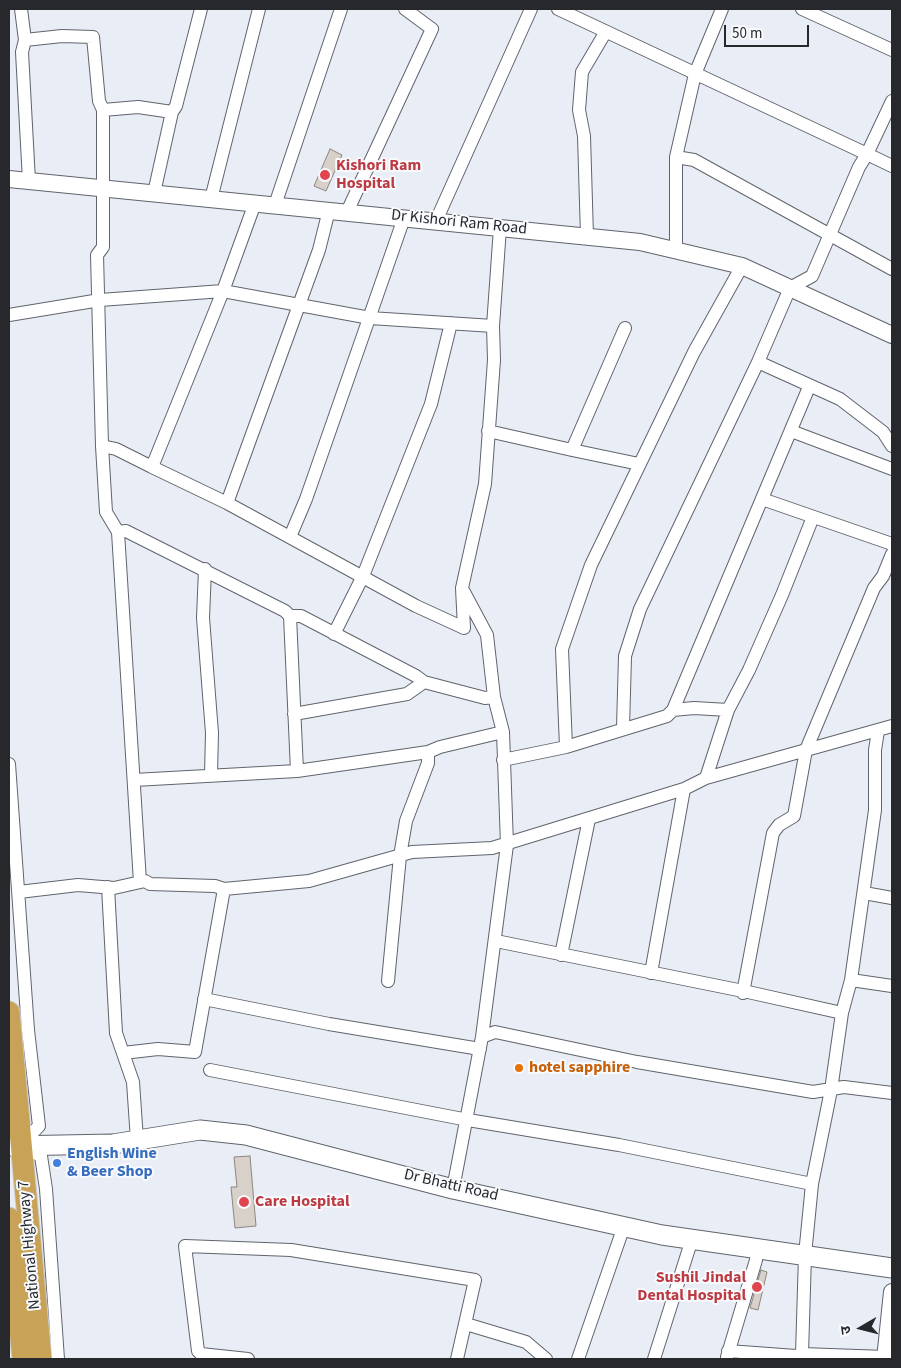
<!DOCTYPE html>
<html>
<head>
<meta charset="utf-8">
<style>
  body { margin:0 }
  #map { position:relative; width:901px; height:1368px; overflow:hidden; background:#e8edf6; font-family:"Source Sans 3","Noto Sans Devanagari",sans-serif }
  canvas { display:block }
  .frame { position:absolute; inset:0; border:10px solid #26282b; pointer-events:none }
  .north { position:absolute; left:836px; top:1303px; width:50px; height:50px; -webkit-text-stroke:4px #f8fafd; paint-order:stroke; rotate:262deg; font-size:14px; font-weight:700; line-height:20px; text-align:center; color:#26282b }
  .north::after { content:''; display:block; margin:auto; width:18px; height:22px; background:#26282b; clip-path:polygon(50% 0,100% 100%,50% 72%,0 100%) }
  .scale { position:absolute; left:724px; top:25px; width:85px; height:22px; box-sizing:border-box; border:2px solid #26282b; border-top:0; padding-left:6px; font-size:15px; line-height:18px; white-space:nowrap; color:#26282b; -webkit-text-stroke:4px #f8fafd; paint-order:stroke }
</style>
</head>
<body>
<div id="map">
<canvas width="901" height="1368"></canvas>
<div class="frame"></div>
<div class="north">उ</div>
<div class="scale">50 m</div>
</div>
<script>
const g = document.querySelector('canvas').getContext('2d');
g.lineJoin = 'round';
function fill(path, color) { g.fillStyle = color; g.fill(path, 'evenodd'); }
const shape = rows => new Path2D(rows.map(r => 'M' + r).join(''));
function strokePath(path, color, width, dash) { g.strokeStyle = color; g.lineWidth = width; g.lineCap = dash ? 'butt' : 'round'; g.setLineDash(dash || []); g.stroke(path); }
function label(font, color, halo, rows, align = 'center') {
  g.font = font + ' "Source Sans 3",sans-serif'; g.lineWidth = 4; g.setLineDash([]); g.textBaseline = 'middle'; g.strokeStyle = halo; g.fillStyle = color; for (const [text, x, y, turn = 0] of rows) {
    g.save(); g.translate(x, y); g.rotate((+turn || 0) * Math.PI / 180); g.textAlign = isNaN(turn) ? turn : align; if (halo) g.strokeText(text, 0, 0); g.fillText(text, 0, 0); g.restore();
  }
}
const building = shape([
  [330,149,342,155,326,191,314,186,330,149],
  [250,1156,256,1226,235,1228,231,1187,237,1187,234,1157,250,1156],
  [761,1270,767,1272,758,1310,750,1308,761,1270]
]);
fill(building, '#d8d1c9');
strokePath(building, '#8d867f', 1);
const minor = shape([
  [21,9,25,40,22,52,29,181],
  [558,9,867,154,859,167,812,276,790,288,758,362,640,609,625,656,623,728],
  [802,9,892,50],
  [25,40,62,36,93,37,99,101,103,110,103,247,97,255,102,446,106,512,118,532,140,882],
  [892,101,867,154,892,166],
  [103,110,138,107,172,112],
  [676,157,694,160,892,269],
  [154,193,172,112,176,106,201,9],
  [211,199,259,9],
  [275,205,341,9],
  [347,212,432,29,405,9],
  [436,221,531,9],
  [587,236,584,136,579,110,582,72,605,33],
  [676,250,676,157,695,74,722,9],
  [9,315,100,300,223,291,370,318,493,326],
  [625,328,572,450,639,464],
  [758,362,840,399,883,432,892,446],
  [488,431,572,450],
  [791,431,892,469],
  [102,446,116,449,152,467,223,291,255,203],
  [152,467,227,503,416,606,464,628,462,588,485,484,494,360,493,326,500,228],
  [762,499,892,544],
  [227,503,319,250,329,210],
  [118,532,126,531,285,611,290,616,297,771],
  [290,537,306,499,404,218],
  [205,569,203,618,212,733,211,775],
  [290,616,301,616,416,676,424,682,485,698,494,697],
  [334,634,363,576,431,404,451,323],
  [673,710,694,708,728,710],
  [294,714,407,694,424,682],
  [566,747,562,649,591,565,694,352,742,266],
  [503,760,566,747,667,716,673,710,809,387],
  [9,764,28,1030,39,1126,20,1146,41,1156,46,1189,58,1359],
  [706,778,728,710,749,670,782,595,813,517],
  [134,780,297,771,428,752,440,747,503,732],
  [108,887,116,1033,133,1082,137,1140],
  [19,892,78,885,114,888,145,881,150,884,215,886,224,889,309,881,412,852,492,848,684,789,706,778,892,726],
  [864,893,892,898],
  [496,941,748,992,842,1013],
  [561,955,589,819],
  [651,973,684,789],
  [851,980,892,986],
  [388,981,400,856,406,821,428,763,428,752],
  [743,993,773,833,779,825,794,816,806,750,874,588,883,576,892,554],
  [204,999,329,1024,480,1049],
  [482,1037,495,1032,637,1062,813,1092,844,1087,892,1093],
  [123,1053,158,1049,195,1052,224,889],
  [210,1070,468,1120,619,1145,812,1184],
  [453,1189,482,1037,507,845,503,732,494,697,487,635,464,592],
  [466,1324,526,1342,546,1359],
  [728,1351,796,1356,802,1354,886,1357],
  [802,1354,805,1255,812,1184,831,1090,842,1013,851,980,875,810,875,750,878,731],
  [727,1357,756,1260,757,1249],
  [248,1359,201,1354,198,1351,185,1246,291,1250,475,1280,457,1359],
  [578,1359,624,1226],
  [654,1359,692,1239]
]);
const tertiary = shape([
  [9,179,640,242,742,266,892,335],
  [885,1359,892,1292]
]);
const secondary = shape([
  [9,1146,113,1144,200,1130,246,1135,453,1189,662,1235,892,1268]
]);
const trunk = shape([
  [9,1012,41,1359],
  [9,1218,23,1359]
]);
strokePath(minor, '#60646c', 14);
strokePath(tertiary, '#60646c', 18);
strokePath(secondary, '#60646c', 21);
strokePath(trunk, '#cbcbcc', 23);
strokePath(minor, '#fff', 12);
strokePath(tertiary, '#fff', 16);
strokePath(secondary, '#fff', 19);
strokePath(trunk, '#c8a357', 21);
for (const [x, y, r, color] of [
  [325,175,6,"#e0444e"],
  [519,1068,5,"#e8710a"],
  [57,1163,5,"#3f7fe0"],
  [244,1202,6,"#e0444e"],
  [757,1287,6,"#e0444e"]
]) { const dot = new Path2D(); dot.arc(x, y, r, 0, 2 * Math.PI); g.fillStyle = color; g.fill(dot); strokePath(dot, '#f8fafd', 2); }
label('bold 16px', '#be3a42', '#f8fafd', [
  ["Kishori Ram",336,166],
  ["Hospital",336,184],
  ["Care Hospital",255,1202],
  ["Sushil Jindal",746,1278,"right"],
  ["Dental Hospital",746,1296,"right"]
], 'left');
label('16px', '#26282b', '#f8fafd', [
  ["Dr Kishori Ram Road",459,223,6],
  ["Dr Bhatti Road",451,1186,13],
  ["National Highway 7",30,1245,-95]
]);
label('bold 16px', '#c56008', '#f8fafd', [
  ["hotel sapphire",529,1068]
], 'left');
label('bold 16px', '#366cbe', '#f8fafd', [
  ["English Wine",67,1154],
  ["& Beer Shop",67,1172]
], 'left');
</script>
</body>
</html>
